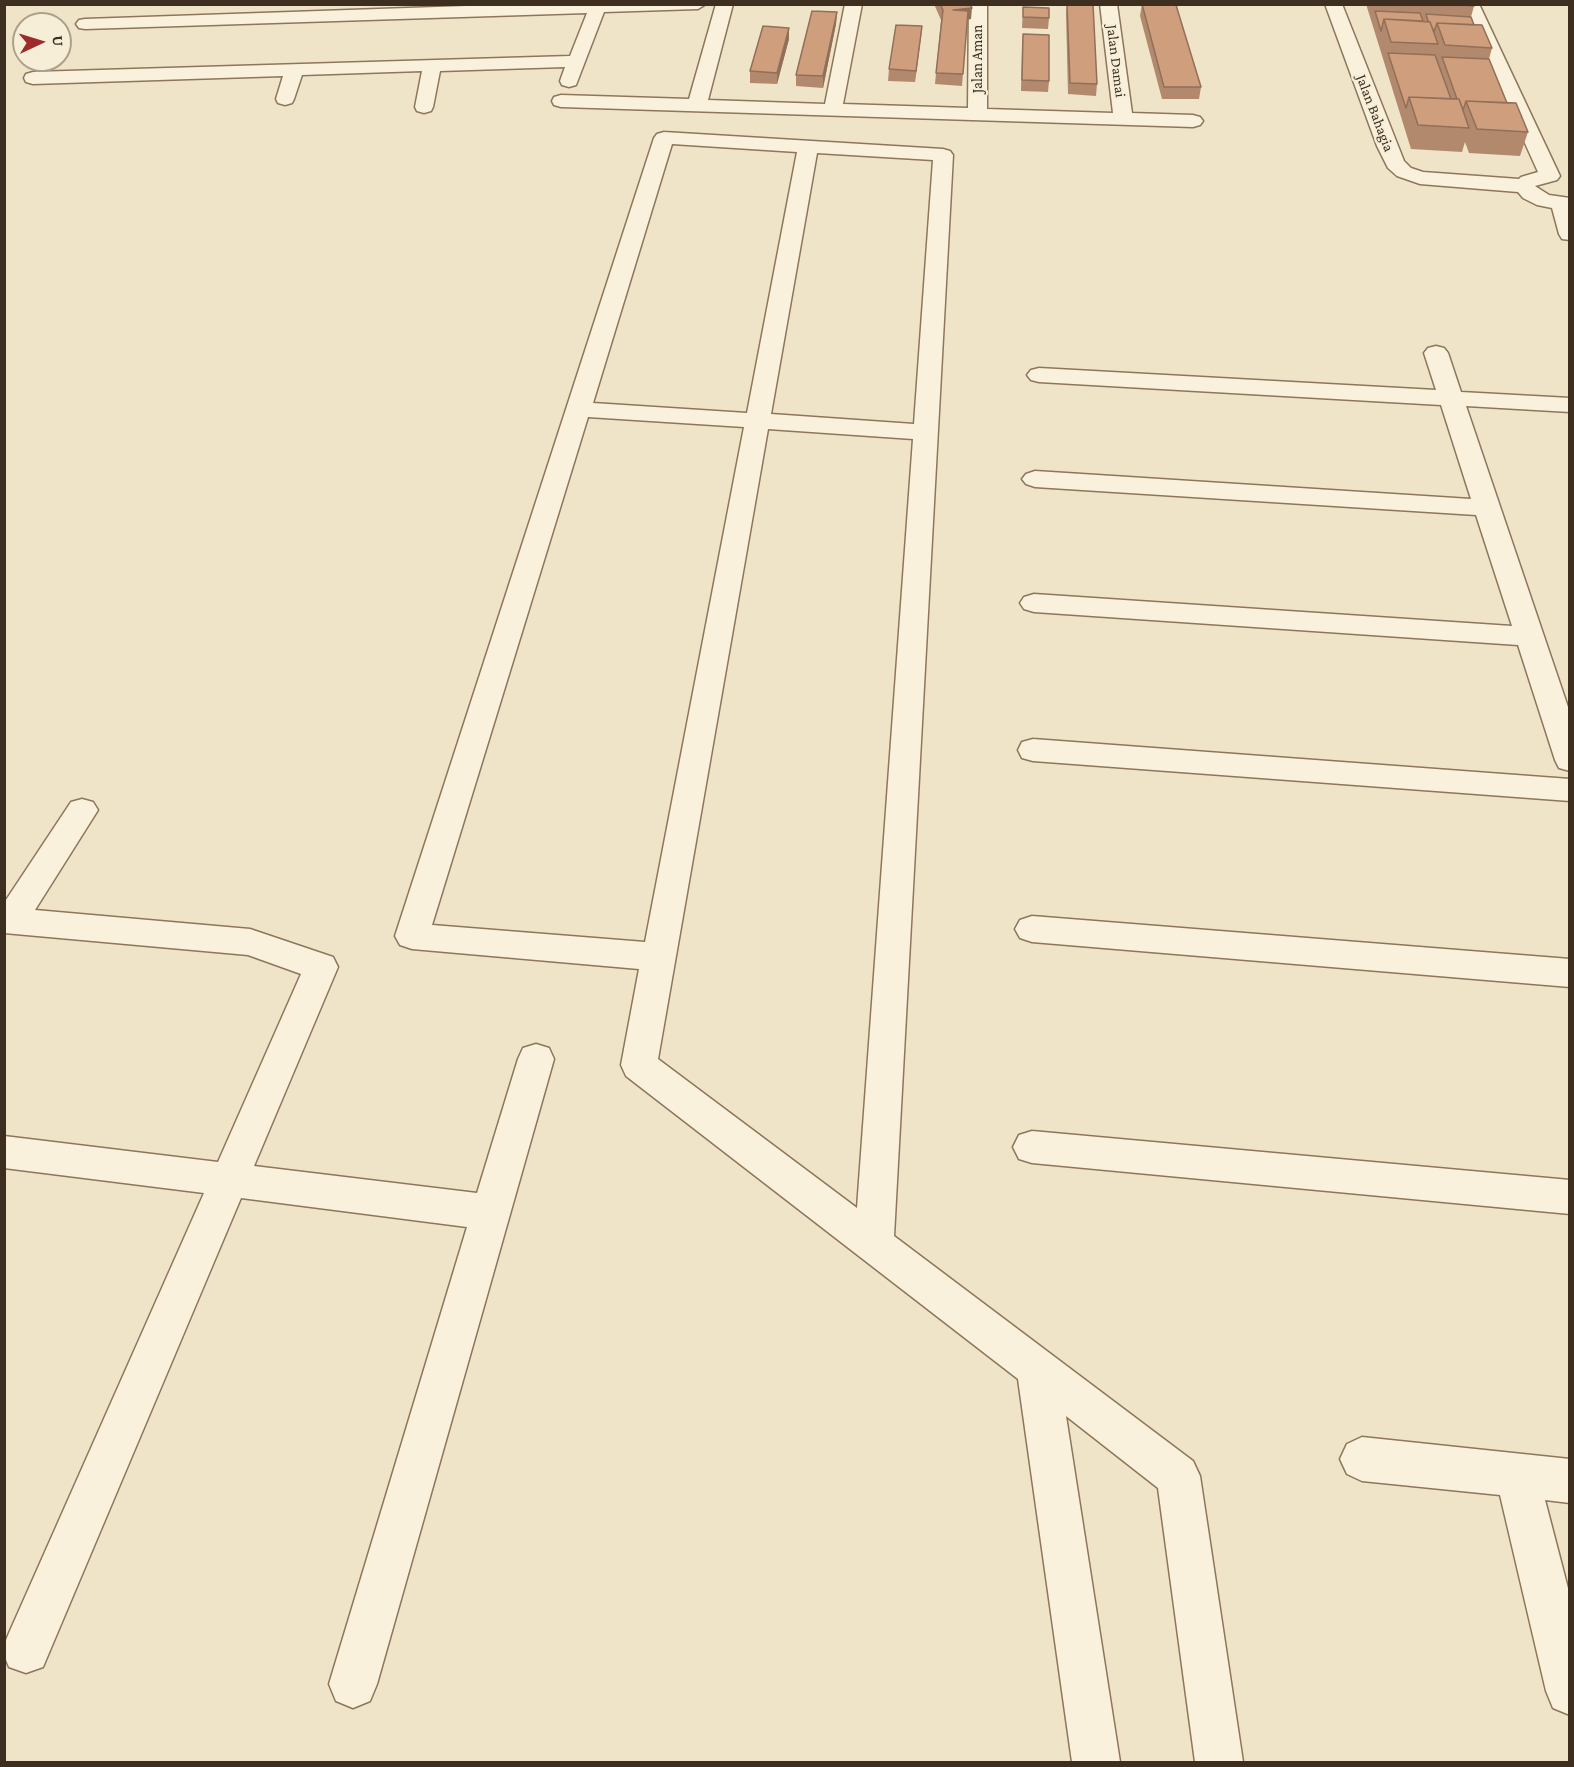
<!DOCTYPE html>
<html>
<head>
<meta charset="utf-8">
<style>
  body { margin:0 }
  #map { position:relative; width:1574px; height:1767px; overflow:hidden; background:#f0e4c8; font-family:"Crimson Pro",serif }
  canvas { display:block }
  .frame { position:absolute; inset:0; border:6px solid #3d2e20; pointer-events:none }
  .north { position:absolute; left:12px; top:12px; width:60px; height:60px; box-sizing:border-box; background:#f7eed8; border:2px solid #ada18e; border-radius:50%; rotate:86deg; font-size:16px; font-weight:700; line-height:24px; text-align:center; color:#3d2e20 }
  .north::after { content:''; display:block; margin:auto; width:21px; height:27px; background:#9e2a2b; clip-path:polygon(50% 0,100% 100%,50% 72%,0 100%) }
</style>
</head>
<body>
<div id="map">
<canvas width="1574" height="1767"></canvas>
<div class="frame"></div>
<div class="north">U</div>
</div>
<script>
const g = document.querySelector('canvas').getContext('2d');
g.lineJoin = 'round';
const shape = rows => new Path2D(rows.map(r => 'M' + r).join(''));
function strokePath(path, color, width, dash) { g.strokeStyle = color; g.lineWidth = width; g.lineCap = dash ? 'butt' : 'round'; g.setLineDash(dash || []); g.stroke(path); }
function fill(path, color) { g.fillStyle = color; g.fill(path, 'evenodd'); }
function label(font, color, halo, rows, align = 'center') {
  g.font = font + ' "Crimson Pro",serif'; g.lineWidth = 4.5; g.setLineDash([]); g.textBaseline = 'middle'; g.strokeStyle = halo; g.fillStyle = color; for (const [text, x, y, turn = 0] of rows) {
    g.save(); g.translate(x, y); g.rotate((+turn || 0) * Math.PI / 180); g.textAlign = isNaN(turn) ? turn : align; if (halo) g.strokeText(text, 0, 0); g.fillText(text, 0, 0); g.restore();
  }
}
const street = shape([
  [525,4,706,4,698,9,604,12,576,85,569,87,562,85,560,81,565,67,440,71,433,107,431,111,424,113,417,111,415,107,422,71,302,75,294,99,292,103,285,105,278,103,276,99,283,76,33,84,26,82,24,78,26,74,33,72,570,56,587,13,85,29,79,28,76,24,79,20,85,19,525,4],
  [716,4,733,4,708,100,825,104,845,4,862,4,843,104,968,108,969,4,987,4,987,109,1113,113,1100,4,1117,4,1132,113,1193,115,1200,117,1203,121,1200,125,1193,127,561,107,554,105,552,101,554,97,561,95,689,99,716,4],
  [1325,4,1342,4,1404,161,1411,168,1423,172,1519,179,1521,177,1538,172,1462,4,1479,4,1560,176,1557,180,1535,186,1549,195,1570,198,1570,240,1562,239,1559,234,1552,208,1537,205,1523,198,1518,192,1420,184,1397,176,1388,168,1377,146,1325,4],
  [664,132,943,149,950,151,953,155,894,1236,1193,1461,1200,1476,1243,1762,1195,1762,1158,1488,1066,1416,1120,1762,1072,1762,1018,1379,626,1076,621,1065,639,969,412,949,400,945,395,936,654,138,657,134,664,132],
  [672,144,797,152,747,413,593,403,672,144],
  [817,153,933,160,914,424,771,414,817,153],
  [588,417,744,427,645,942,432,925,588,417],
  [768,429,913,439,857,1208,658,1059,768,429],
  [1436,346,1444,348,1448,353,1461,392,1570,398,1570,412,1466,406,1570,713,1570,771,1559,768,1555,760,1518,645,1034,612,1024,609,1020,603,1024,597,1034,594,1512,626,1476,515,1035,487,1026,484,1022,479,1026,474,1035,471,1471,499,1441,405,1039,382,1031,380,1027,375,1031,370,1039,368,1436,390,1424,353,1428,348,1436,346],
  [1033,739,1570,779,1570,801,1033,761,1022,758,1018,750,1022,742,1033,739],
  [82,799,93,802,98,810,35,910,250,929,333,957,338,967,254,1166,477,1193,518,1059,523,1048,536,1044,549,1048,554,1059,377,1684,370,1701,353,1708,336,1701,329,1684,467,1227,241,1198,43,1667,26,1673,9,1667,4,1655,4,1645,9,1633,204,1193,4,1168,4,1136,218,1162,301,974,248,955,4,933,4,903,71,802,82,799],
  [1032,916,1570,959,1570,987,1032,942,1020,938,1015,929,1020,920,1032,916],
  [1032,1131,1570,1180,1570,1214,1032,1163,1019,1159,1013,1147,1019,1135,1032,1131],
  [1362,1437,1570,1459,1570,1503,1545,1500,1570,1596,1570,1715,1553,1708,1546,1691,1500,1495,1362,1481,1347,1474,1340,1459,1347,1444,1362,1437]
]);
strokePath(street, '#8d765c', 3);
fill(street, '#faf1dc');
fill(shape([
  [934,4,970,4,971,19,967,20,962,86,935,84,941,20],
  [1067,4,1097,84,1096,96,1068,94,1066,14],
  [1142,4,1201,87,1199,99,1162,99,1140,16],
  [1366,4,1474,4,1474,6,1471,17,1474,25,1492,48,1489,59,1507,103,1528,132,1520,156,1469,153,1465,142,1462,152,1411,149],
  [1023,7,1049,18,1048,29,1022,28],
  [837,12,836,24,823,88,796,86,796,75],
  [922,26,915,82,888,81,889,69],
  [1023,34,1049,81,1048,92,1021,91,1022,45],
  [789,39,777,84,750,83,750,71]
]), '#b2896c');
fill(shape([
  [972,8,971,19,952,21,953,10],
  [837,12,836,24,823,88,823,76],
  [922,26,921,37,915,82,916,71],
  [789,28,789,39,777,84,777,73]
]), '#916f58');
const building = shape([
  [940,4,970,4,972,8,953,10,968,11,963,74,936,73,943,10,940,4],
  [1067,4,1093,4,1097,84,1070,83,1067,4],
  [1142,4,1176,5,1201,87,1164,87,1142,4],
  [1450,4,1474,4,1474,6,1450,4],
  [1023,7,1049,8,1049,18,1023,17,1023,7],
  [812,11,837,12,823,76,796,75,812,11],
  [1375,11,1420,13,1423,21,1384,19,1381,31,1375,11],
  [1426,14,1471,17,1474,25,1437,23,1434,32,1430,22,1428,21,1426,14],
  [1384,19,1430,22,1438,44,1391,42,1384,19],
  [1437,23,1482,25,1492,48,1445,45,1437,23],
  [896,25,922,26,916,71,889,69,896,25],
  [763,26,789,28,777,73,750,71,763,26],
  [1023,34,1049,35,1049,81,1022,80,1023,34],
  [1388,53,1435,55,1451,99,1409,97,1406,108,1388,53],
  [1442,57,1489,59,1507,103,1466,101,1463,110,1459,99,1457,99,1442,57],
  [1409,97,1459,99,1469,128,1418,125,1409,97],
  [1466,101,1516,103,1528,132,1477,129,1466,101]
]);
fill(building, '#cf9f7d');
strokePath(building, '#916f58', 1.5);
label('15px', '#3d2e20', '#f7eed8', [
  ["Jalan Aman",977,59,-90],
  ["Jalan Damai",1116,61,83],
  ["Jalan Bahagia",1375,113,69]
]);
</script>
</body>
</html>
